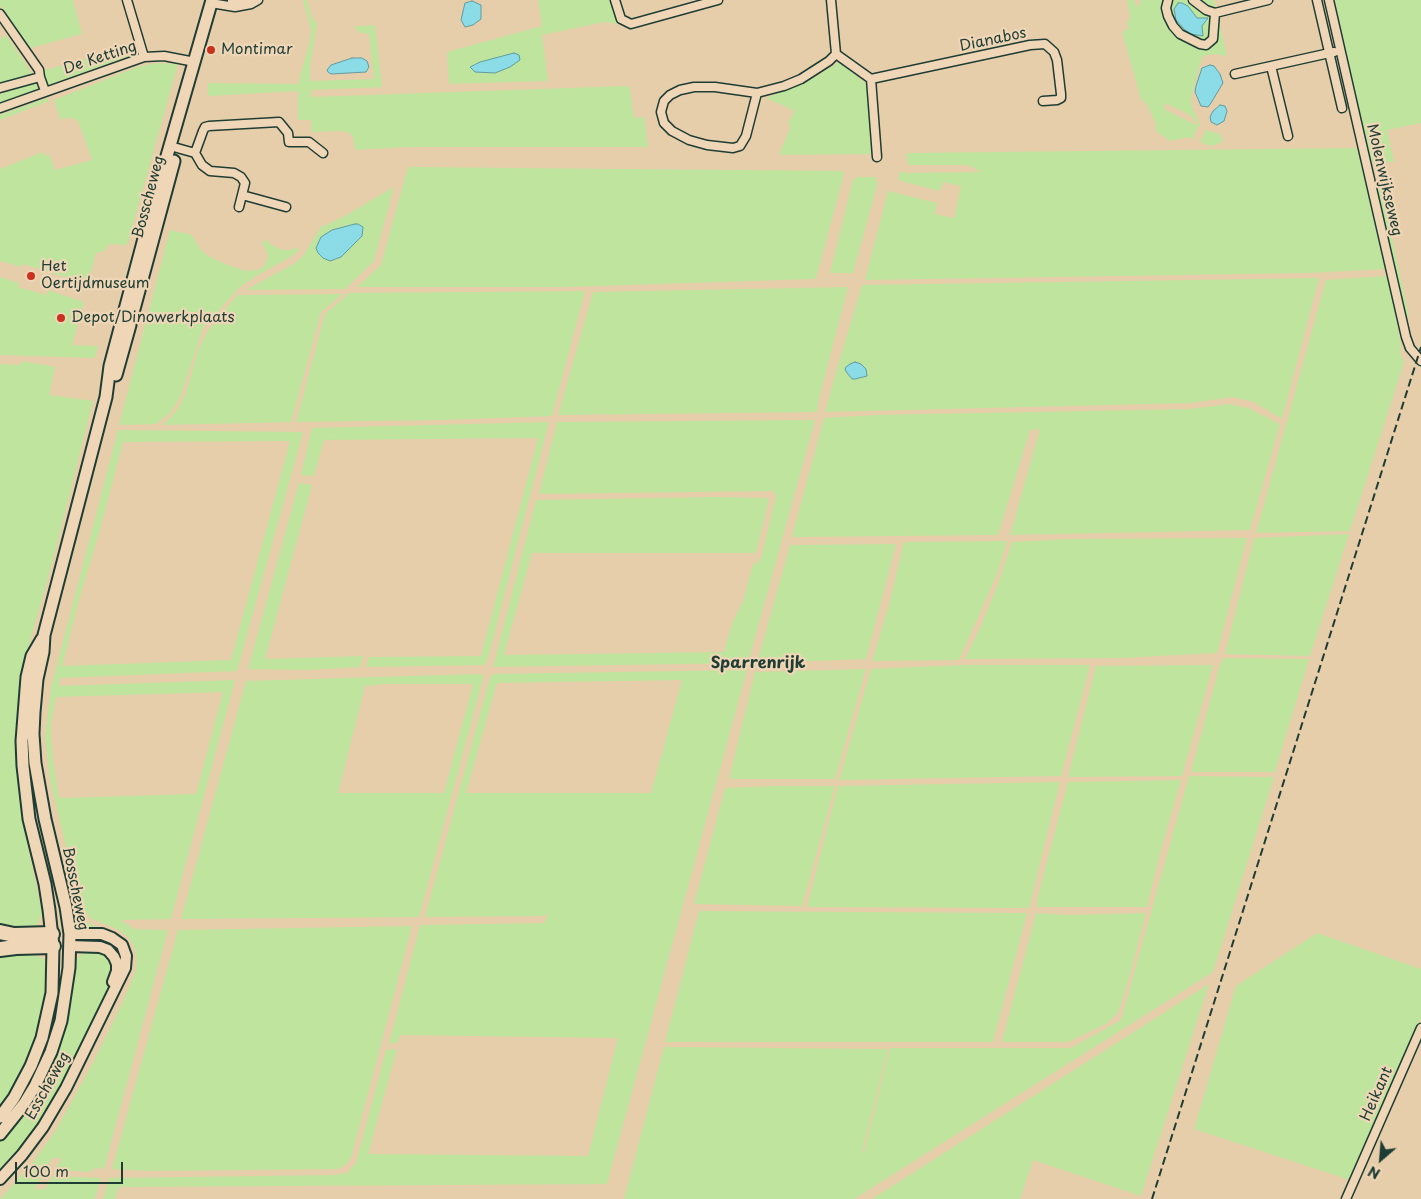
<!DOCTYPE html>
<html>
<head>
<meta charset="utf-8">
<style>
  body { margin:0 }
  #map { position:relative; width:1421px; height:1199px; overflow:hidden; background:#e7ceaa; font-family:"Playpen Sans",sans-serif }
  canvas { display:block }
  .north { position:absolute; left:1356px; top:1134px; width:50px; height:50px; -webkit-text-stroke:4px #eed6b6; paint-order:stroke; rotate:207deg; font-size:14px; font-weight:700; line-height:20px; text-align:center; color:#1f3d34 }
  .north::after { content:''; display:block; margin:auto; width:18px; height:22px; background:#1f3d34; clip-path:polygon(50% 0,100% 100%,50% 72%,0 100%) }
  .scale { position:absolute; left:15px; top:1162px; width:108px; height:22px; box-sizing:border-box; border:2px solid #1f3d34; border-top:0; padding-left:6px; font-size:15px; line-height:18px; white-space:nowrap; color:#1f3d34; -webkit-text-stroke:4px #eed6b6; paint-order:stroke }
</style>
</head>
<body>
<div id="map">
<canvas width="1421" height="1199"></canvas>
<div class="north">N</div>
<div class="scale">100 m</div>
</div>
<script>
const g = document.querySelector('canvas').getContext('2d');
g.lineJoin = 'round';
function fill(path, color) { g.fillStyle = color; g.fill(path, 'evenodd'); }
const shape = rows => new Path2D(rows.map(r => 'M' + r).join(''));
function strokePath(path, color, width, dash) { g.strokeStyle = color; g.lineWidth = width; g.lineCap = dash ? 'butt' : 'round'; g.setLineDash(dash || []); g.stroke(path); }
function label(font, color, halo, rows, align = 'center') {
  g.font = font + ' "Playpen Sans",sans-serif'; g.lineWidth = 4.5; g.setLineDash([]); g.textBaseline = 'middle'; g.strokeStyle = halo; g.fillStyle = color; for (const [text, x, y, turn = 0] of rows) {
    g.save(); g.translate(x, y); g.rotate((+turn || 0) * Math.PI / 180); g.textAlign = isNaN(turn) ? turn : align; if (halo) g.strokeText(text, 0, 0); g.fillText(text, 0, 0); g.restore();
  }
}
fill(shape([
  [0,0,73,0,82,34,30,48,45,70,135,45,137,53,49,85,30,48,0,5],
  [303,0,307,0,312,18,317,23,310,67,310,81,374,79,369,34,361,33,353,27,375,25,382,87,311,90,311,97,625,86,630,87,634,118,644,117,648,147,405,147,355,150,353,137,349,133,342,131,311,132,311,120,298,120,298,91,208,96,208,83,298,84,310,40,311,29],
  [538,0,610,0,620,24,604,22,542,35,548,81,449,84,447,52,542,26],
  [508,54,515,64,495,73,476,72,470,67],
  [1127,0,1134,0,1137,8,1141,0,1214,0,1227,56,1216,54,1207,55,1203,56,1200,64,1191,98,1192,107,1200,124,1195,132,1193,140,1189,137,1170,141,1157,132,1155,127,1156,124,1146,103,1141,99,1122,32,1129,28,1127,24,1130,17],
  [1165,103,1190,115,1199,124,1194,124,1164,109],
  [1335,0,1421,0,1421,123,1387,130,1394,162,1370,162],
  [6,35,32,74,30,76,0,84,0,39],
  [839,62,869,86,874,154,779,155,790,128,788,122,795,111,766,98,799,85,817,76],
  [156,63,178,64,127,245,109,244,104,251,96,253,88,283,50,273,50,272,23,264,21,267,0,261,0,169,43,152,44,156,49,154,55,170,92,160,78,121,72,118,60,119,54,100,137,67],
  [35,83,38,88,32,97,0,108,0,94],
  [47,98,49,101,0,120,0,115],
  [1206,130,1220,134,1223,142,1211,146,1200,142],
  [1357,148,1385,269,1310,273,865,280,888,191,937,203,935,214,954,218,961,186,943,182,940,191,901,181,898,179,900,171,905,173,981,172,968,165,908,165,906,153],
  [408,167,842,171,844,174,816,278,814,279,564,287,357,287,381,265],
  [857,177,876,177,877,185,853,273,830,273,853,180],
  [1375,183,1380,183,1409,316,1404,317],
  [394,187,374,261,345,289,246,290,297,262,305,253,321,227,345,216],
  [355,224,341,257,330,261,332,230],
  [170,230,192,235,200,249,208,256,225,264,246,271,259,270,265,265,268,255,262,242,267,240,270,244,279,249,287,250,300,248,294,255,256,276,240,287,203,328,180,398,170,413,156,424,119,425],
  [1387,276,1400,338,1401,347,1400,353,1404,362,1350,531,1256,533,1326,280],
  [0,277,19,283,18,287,46,295,48,290,84,302,72,345,98,346,95,358,0,355],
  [1319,278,1282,419,1254,402,1233,397,1190,403,825,412,837,368,862,285],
  [848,287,819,399,817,412,558,415,593,292],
  [585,291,552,416,441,420,296,422,325,314,349,293],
  [343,294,321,312,291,422,163,425,178,409,186,393,198,350,207,332,237,295],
  [22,361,55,367,49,395,93,401,52,563,23,666,19,723,20,778,23,824,42,913,37,925,24,929,0,927,0,364,21,365],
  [1229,404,1248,408,1280,424,1250,530,1010,535,1040,429,1030,430,998,535,792,537,824,418,877,415,1190,409],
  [815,420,748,663,493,667,536,500,717,497,767,498,769,499,756,553,532,553,504,655,724,652,732,624,743,601,753,564,759,562,761,558,776,496,773,491,539,494,557,422],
  [549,422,490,651,485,665,366,667,369,657,481,656,538,438,324,440,314,476,301,475,312,428],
  [118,430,303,432,237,671,60,678,59,686,235,680,171,919,121,920,134,929,168,930,104,1169,96,1168,89,1172,55,1170,62,1158,52,1158,35,1189,45,1189,52,1176,101,1178,95,1199,0,1199,34,1161,56,1130,94,1061,122,1004,136,970,137,962,135,948,128,937,119,930,90,918,80,905,50,779,45,737,51,688],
  [290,441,231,660,62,666,79,600,101,526,123,442],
  [223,692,196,794,59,798,53,760,51,734,51,724,56,697],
  [299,483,312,485,265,659,363,656,360,667,305,670,248,669],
  [1349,534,1310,656,1225,654,1254,538],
  [1247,538,1217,653,1120,658,965,659,981,626,998,584,1012,542,1070,539],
  [1007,541,997,574,959,660,872,661,889,605,904,542],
  [896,544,866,659,757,663,790,545],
  [1223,658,1309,659,1275,772,1191,772,1219,668],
  [963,665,1090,665,1061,776,839,780,871,669],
  [1213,665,1182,776,1068,777,1096,666],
  [866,669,835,779,729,779,755,672],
  [747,670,607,1184,119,1187,115,1199,103,1199,109,1178,333,1175,347,1173,356,1163,386,1050,397,1049,368,1154,588,1156,618,1038,400,1035,398,1042,389,1044,420,925,544,923,548,914,543,916,425,917,489,681,492,674],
  [682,680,651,793,466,793,497,683],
  [476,674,484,675,419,917,181,919,246,681],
  [385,684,473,684,444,793,338,793,365,686],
  [1189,776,1274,777,1213,972,854,1199,624,1199,664,1047,888,1049,862,1152,864,1153,890,1048,1071,1048,1121,1020],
  [1181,780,1160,853,1147,907,1037,907,1037,900,1068,782],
  [1060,782,1029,908,807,907,838,786],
  [774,786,835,786,802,906,694,904,725,788],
  [72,900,75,910,82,919,106,932,84,931,75,926,71,910],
  [699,911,1027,913,993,1042,665,1042],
  [1036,913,1067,915,1146,913,1129,978,1118,1013,1106,1024,1068,1042,1002,1042],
  [412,926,351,1158,344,1166,338,1169,150,1171,112,1169,178,930],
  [1317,933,1421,969,1421,1018,1350,1180,1194,1129,1236,986],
  [104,951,112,957,112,983,53,1104,19,1152,0,1172,0,1138,39,1086,76,960,81,954,89,952],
  [31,953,44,959,49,966,48,994,32,1055,0,1112,0,955],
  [1209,984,1141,1196,1033,1160,1020,1199,872,1199]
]), '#bee49e');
const water = shape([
  [472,1,481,5,481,19,473,25,465,27,461,20,465,3,472,1],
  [1178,3,1182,3,1188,6,1197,18,1208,18,1202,26,1203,36,1191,34,1184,29,1176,20,1174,9,1178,3],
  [514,53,519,55,520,60,510,67,495,73,475,72,470,67,480,62,514,53],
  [352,58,362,58,367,61,369,67,366,72,331,74,328,72,327,70,331,65,352,58],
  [1210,65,1214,66,1220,74,1223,83,1211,103,1208,107,1201,106,1195,92,1196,86,1202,68,1210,65],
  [1220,105,1225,106,1227,111,1224,121,1217,125,1211,122,1210,117,1213,111,1220,105],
  [355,224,358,224,363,227,362,236,341,257,330,261,323,258,318,253,316,248,321,237,332,230,355,224],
  [855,362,861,364,866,369,867,376,855,379,852,379,848,374,845,370,846,367,850,364,855,362]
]);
fill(water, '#8cdce7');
strokePath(water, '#609c9f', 1);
const minor = shape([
  [127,0,144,57],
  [232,0,247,3],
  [615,0,621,19,631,24,718,0],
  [831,0,836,54,871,79,877,157],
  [1168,0,1166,8,1168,16,1173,26,1180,34,1200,44,1206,45,1213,39,1215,13],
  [1193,0,1206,10,1215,13,1268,0],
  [1317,0,1342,108],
  [1329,0,1406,337,1410,348,1421,361],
  [211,3,235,7,251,4,258,0],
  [0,14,39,70,40,77,45,91],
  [1271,66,1288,136],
  [1235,74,1334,52],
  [871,79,1030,45,1045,44,1054,52,1057,60,1061,94,1061,98,1057,100,1043,101],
  [0,88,40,77],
  [757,93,715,87,694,87,680,90,670,95,664,101,661,112,664,123,672,131,689,140,707,145,733,148,740,146,746,136,757,93,784,86,801,79,829,61,836,54],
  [0,108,144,57,164,56,195,62],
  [170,146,195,153,203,131,205,127,209,126,279,122,288,133,289,142,309,142,323,153],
  [195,153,202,165,210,171,234,173,241,177,245,183,239,207],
  [242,195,286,207],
  [1346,1199,1421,1028]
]);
const tertiary = shape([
  [70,946,100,947,108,950,114,957,117,964,117,971,113,982],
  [0,1179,22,1155,43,1127,66,1088,125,968,126,956,122,945,112,938,102,934,70,934]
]);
const secondary = shape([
  [134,309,174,161],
  [116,375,130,325],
  [0,1117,14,1098,31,1066,42,1038,52,993,53,946,49,910,45,884,29,819,23,766,22,741,27,677,32,656,42,639],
  [0,1134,24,1104,35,1086,51,1052,61,1021,69,968,70,934,66,907,45,819,35,763,33,734,34,712,37,679,43,652,44,635,106,397,110,366,154,201,212,0]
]);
const motorway = shape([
  [0,932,14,935,52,934],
  [0,949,16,947,53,946]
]);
strokePath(minor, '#1f3d34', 11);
strokePath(tertiary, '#1f3d34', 14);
strokePath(secondary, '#1f3d34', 15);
strokePath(motorway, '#1f3d34', 18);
strokePath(minor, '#eed6b6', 8);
strokePath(tertiary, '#eed6b6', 10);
strokePath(secondary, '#eed6b6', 11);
strokePath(motorway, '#eed6b6', 14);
strokePath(shape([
  [1152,1199,1421,347]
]), '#1f3d34', 2, [8, 4]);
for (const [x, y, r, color] of [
  [211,50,5,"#c8321e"],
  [31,276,5,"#c8321e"],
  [61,318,5,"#c8321e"]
]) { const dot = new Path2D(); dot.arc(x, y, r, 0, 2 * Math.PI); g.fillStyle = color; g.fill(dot); strokePath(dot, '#eed6b6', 2); }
label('15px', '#1f3d34', '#eed6b6', [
  ["Dianabos",993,40,-12],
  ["De Ketting",100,58,-18],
  ["Molenwijkseweg",1384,180,77],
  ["Bosscheweg",149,197,-75],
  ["Bosscheweg",75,889,79],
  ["Esscheweg",48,1086,-61],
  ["Heikant",1377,1094,-66]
]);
label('15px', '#1f3d34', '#eed6b6', [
  ["Montimar",221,50],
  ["Het",41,267],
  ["Oertijdmuseum",41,284],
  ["Depot/Dinowerkplaats",71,318]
], 'left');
label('bold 16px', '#1f3d34', '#eed6b6', [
  ["Sparrenrijk",758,664]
]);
</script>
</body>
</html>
